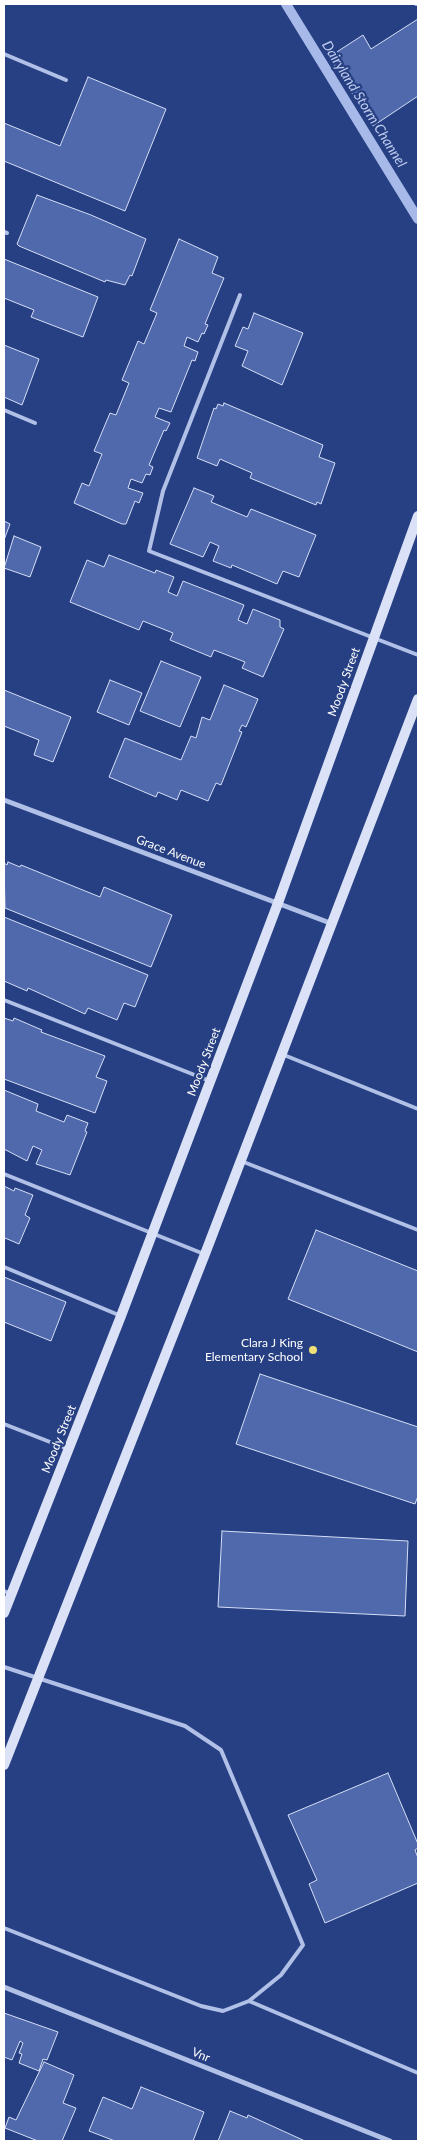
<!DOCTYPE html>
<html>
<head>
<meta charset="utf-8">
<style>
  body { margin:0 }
  #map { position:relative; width:422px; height:2145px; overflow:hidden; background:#274084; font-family:Lato,sans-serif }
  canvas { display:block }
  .frame { position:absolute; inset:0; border:5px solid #fff; pointer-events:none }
</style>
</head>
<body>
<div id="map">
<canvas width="422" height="2145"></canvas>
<div class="frame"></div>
</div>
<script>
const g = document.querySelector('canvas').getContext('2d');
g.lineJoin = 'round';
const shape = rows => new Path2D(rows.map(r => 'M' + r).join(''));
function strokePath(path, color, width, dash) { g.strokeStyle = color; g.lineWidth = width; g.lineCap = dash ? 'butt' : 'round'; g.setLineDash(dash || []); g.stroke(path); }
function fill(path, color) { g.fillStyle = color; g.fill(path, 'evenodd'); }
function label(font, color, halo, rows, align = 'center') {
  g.font = font + ' Lato,sans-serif'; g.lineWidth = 4.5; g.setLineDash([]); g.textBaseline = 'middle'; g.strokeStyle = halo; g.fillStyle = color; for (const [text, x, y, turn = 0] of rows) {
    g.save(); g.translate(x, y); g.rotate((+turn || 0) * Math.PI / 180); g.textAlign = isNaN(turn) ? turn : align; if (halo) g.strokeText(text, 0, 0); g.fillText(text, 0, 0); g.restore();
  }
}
strokePath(shape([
  [286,4,418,219]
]), '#a6b9e8', 10);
const building = shape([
  [418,19,418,96,373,126,329,57,363,35,371,49,418,19],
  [88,77,166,109,125,211,4,161,4,123,60,146,88,77],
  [37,195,91,215,146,239,132,276,130,275,125,285,106,280,105,282,19,246,17,244,37,195],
  [179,239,218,257,212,273,224,278,205,324,208,325,204,334,202,333,198,342,187,337,184,346,198,352,195,361,192,360,171,412,159,408,155,417,170,423,166,431,164,430,149,465,153,467,150,475,146,474,142,483,131,479,128,488,143,493,139,503,135,501,126,524,122,524,74,503,82,483,89,486,102,454,94,451,110,413,116,415,129,383,122,380,138,341,144,344,157,313,150,310,179,239],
  [4,259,98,297,83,337,31,317,34,310,4,298,4,259],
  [254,313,303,333,282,385,242,366,248,351,235,346,243,327,248,329,254,313],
  [4,345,39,359,22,405,4,397,4,345],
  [224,403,323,445,319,457,335,463,321,504,317,502,316,505,250,478,252,473,220,459,217,466,197,458,214,408,216,409,218,404,223,406,224,403],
  [194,488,214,496,211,502,247,517,251,509,316,535,299,577,283,571,277,584,232,565,231,568,213,561,219,546,210,542,203,557,170,544,194,488],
  [4,521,10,524,4,540,4,521],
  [14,536,41,547,30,577,4,568,14,536],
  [109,555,155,573,156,570,174,577,168,592,177,596,183,581,244,605,238,620,247,624,253,609,280,620,280,627,284,629,263,677,242,668,245,662,214,650,211,657,170,640,173,633,143,621,139,630,70,602,87,560,104,567,109,555],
  [161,661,201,677,180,727,140,711,161,661],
  [110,680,142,693,129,725,97,712,110,680],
  [224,685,258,699,246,727,242,725,239,731,242,732,221,785,216,783,208,801,181,790,177,800,158,792,156,797,109,777,125,738,181,760,191,736,196,738,202,717,210,720,224,685],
  [4,690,71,717,53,762,34,755,39,740,4,726,4,690],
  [8,862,20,867,21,865,100,897,104,887,172,915,151,967,5,908,4,863,7,865,8,862],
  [4,917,148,975,135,1007,124,1003,117,1020,88,1008,85,1014,28,988,27,991,4,981,4,917],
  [4,1018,13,1021,14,1018,42,1030,41,1032,105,1056,96,1077,107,1081,95,1113,4,1079,4,1018],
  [4,1090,38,1104,36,1111,64,1122,67,1115,88,1123,85,1131,87,1132,70,1175,36,1164,42,1150,33,1146,27,1161,4,1149,4,1090],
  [4,1186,14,1191,15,1188,33,1195,25,1215,30,1218,19,1244,5,1238,4,1241,4,1186],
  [316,1230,418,1271,418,1352,288,1299,316,1230],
  [4,1277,66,1302,51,1341,4,1322,4,1277],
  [260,1374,418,1427,418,1496,415,1504,236,1444,260,1374],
  [222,1531,408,1541,405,1616,218,1607,222,1531],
  [388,1773,418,1844,418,1848,415,1850,418,1858,418,1883,325,1923,309,1884,317,1880,288,1815,388,1773],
  [4,2013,58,2032,47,2060,43,2059,39,2071,19,2063,22,2054,19,2053,23,2043,20,2041,12,2060,4,2057,4,2013],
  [44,2062,74,2075,63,2103,76,2108,62,2141,38,2141,5,2128,9,2117,16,2120,44,2062],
  [141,2087,204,2112,193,2141,115,2141,89,2131,103,2097,132,2109,141,2087],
  [230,2111,247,2118,248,2115,305,2141,218,2141,230,2111]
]);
fill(building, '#5069ac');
strokePath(building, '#d5def6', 1);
strokePath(shape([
  [416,4,418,4],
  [4,54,66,80],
  [4,232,7,233],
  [240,295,163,491,149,551,418,655],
  [4,410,35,423],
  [4,1000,210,1081],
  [284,1055,418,1109],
  [241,1161,418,1230],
  [4,1174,204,1254],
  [4,1267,121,1316],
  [4,1424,68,1449],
  [4,1591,11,1594],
  [4,1667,185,1726,221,1750,303,1945,281,1975,249,2001,223,2011,201,2006,4,1928],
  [249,2001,418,2073]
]), '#b1c0e7', 4);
strokePath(shape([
  [4,800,330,923],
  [4,1987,390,2141]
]), '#b1c0e7', 5);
strokePath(shape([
  [4,1613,121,1316,278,903,418,516],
  [4,1765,205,1254,418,699]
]), '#dbe2f7', 10);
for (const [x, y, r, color] of [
  [313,1350,5,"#f0e177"]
]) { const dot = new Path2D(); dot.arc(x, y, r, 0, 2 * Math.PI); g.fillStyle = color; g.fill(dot); strokePath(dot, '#274084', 2); }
label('12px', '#fff', '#274084', [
  ["Moody Street",344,682,-70],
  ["Grace Avenue",171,852,21],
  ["Moody Street",204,1062,-69],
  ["Moody Street",59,1439,-68],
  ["Vnr",201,2055,22]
]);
label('12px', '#fff', '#274084', [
  ["Clara J King",303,1343],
  ["Elementary School",303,1357]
], 'right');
label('italic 14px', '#bdcbef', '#274084', [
  ["Dairyland Storm Channel",364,104,58]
]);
</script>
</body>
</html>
